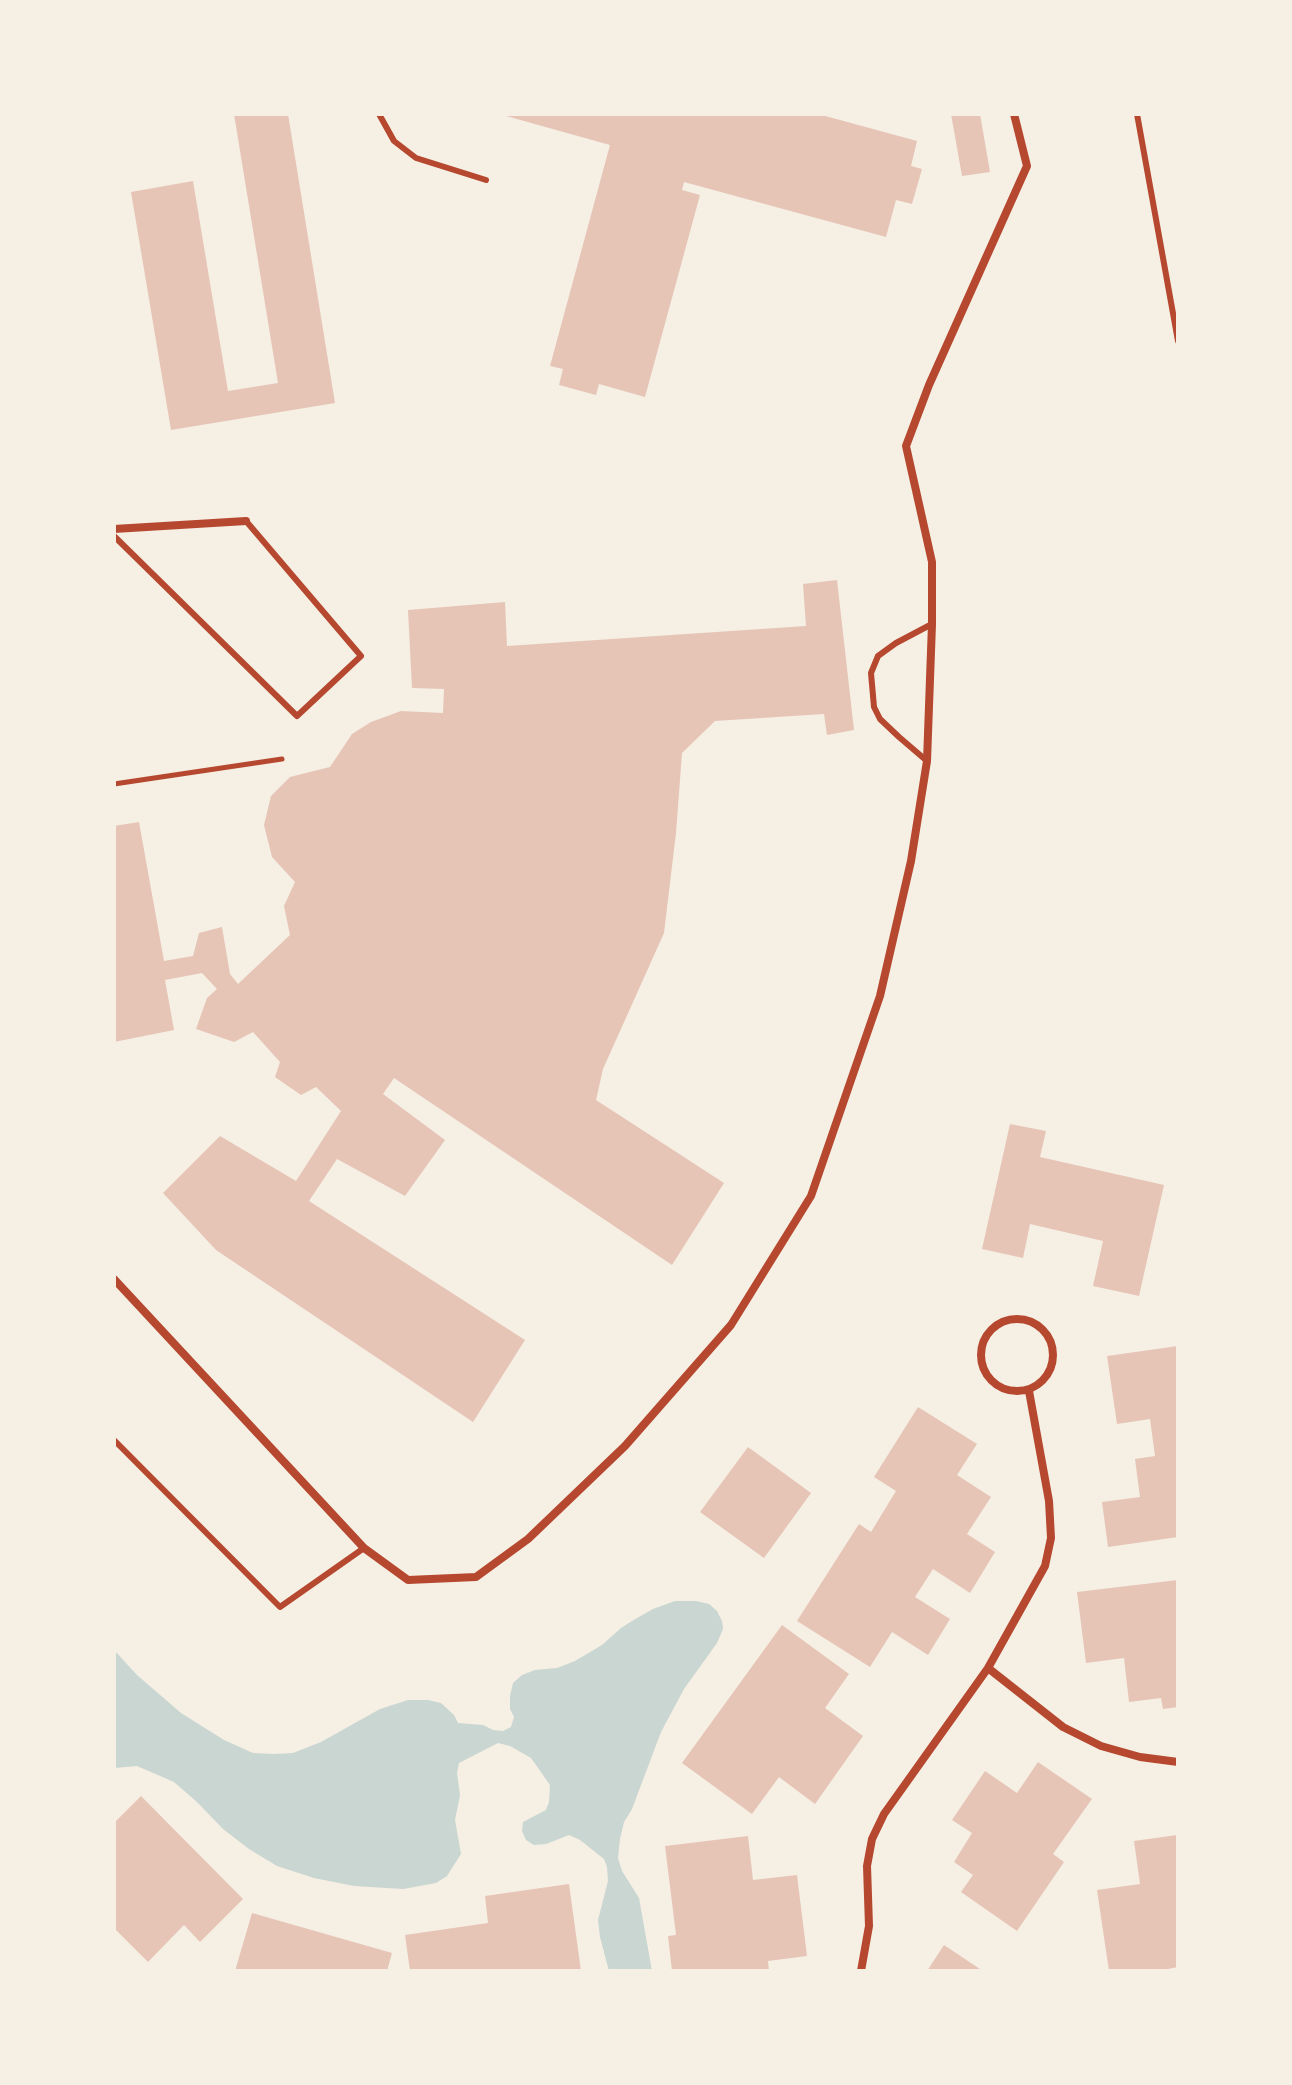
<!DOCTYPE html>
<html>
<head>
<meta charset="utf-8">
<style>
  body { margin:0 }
  #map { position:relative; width:1292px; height:2085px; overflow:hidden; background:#f6efe4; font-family:Literata,serif }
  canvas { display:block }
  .frame { position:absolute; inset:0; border:116px solid #f6efe4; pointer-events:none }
</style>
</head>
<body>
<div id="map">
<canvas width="1292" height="2085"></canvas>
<div class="frame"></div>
</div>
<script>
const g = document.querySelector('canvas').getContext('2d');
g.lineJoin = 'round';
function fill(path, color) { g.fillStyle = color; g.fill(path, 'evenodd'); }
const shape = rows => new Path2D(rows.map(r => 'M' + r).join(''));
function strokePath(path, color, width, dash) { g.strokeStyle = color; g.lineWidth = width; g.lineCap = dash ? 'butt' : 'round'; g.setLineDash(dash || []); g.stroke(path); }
fill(shape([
  [675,1601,696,1601,709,1604,717,1611,722,1621,723,1629,717,1643,684,1689,661,1732,632,1809,624,1822,620,1839,618,1858,622,1871,639,1898,652,1971,609,1971,600,1937,598,1920,608,1881,607,1867,604,1859,580,1840,569,1835,546,1844,534,1845,526,1840,522,1831,523,1822,546,1810,549,1802,550,1785,531,1758,510,1746,498,1743,459,1763,457,1773,460,1795,455,1820,461,1854,447,1876,436,1883,403,1889,354,1886,314,1878,277,1866,249,1849,223,1829,197,1802,174,1782,137,1766,114,1768,114,1650,137,1675,181,1713,224,1740,253,1753,274,1754,293,1753,321,1742,380,1709,408,1700,428,1700,441,1703,454,1715,458,1723,483,1725,493,1730,503,1731,511,1727,514,1717,510,1709,510,1696,513,1683,522,1675,535,1670,557,1668,575,1661,602,1645,621,1628,637,1618,653,1609]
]), '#c9d6d2');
fill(shape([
  [234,114,288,114,335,403,171,430,131,192,193,181,228,391,278,383],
  [499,114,695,114,703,116,704,114,818,114,917,141,911,166,922,169,912,204,896,200,886,237,684,182,682,190,700,195,645,397,599,384,596,395,559,385,563,369,550,366,610,145],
  [951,114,980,114,990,172,962,176],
  [837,580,854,730,827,735,824,714,715,721,682,753,676,833,664,933,603,1069,596,1100,724,1183,672,1265,394,1078,383,1094,445,1140,405,1196,337,1159,309,1201,525,1340,473,1422,216,1250,163,1193,220,1136,296,1181,341,1111,316,1087,301,1095,275,1077,280,1062,253,1032,234,1042,196,1029,207,998,217,989,202,973,165,980,174,1030,114,1042,114,826,139,822,164,961,193,956,199,933,222,927,230,974,238,984,290,935,284,906,295,882,272,857,264,825,271,796,290,777,330,767,352,734,371,722,401,711,443,713,444,689,412,688,408,610,505,602,507,646,806,626,803,584],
  [1010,1124,1046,1131,1040,1157,1164,1185,1139,1296,1093,1286,1103,1241,1030,1224,1023,1258,982,1249],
  [1178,1346,1178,1537,1108,1547,1102,1502,1140,1497,1135,1459,1155,1456,1150,1419,1117,1424,1107,1356],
  [918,1407,977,1444,957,1475,991,1497,967,1534,995,1552,970,1593,933,1569,915,1597,950,1619,928,1655,892,1632,870,1667,797,1621,859,1524,871,1532,896,1491,874,1477],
  [748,1447,811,1493,764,1558,700,1512],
  [1178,1580,1178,1707,1163,1709,1161,1698,1129,1702,1124,1658,1086,1663,1077,1592],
  [782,1625,849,1674,825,1708,863,1736,815,1804,779,1777,752,1814,682,1763],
  [1038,1762,1092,1799,1053,1854,1064,1862,1017,1931,961,1892,973,1875,954,1862,972,1833,952,1820,985,1771,1017,1793],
  [141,1796,243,1899,200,1942,184,1925,148,1962,114,1928,114,1823],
  [1177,1835,1178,1967,1158,1971,1109,1971,1097,1890,1140,1884,1134,1841],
  [748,1836,753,1880,797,1875,807,1956,768,1961,769,1971,672,1971,668,1936,676,1935,665,1846],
  [569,1884,581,1971,410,1971,405,1935,488,1923,485,1896],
  [252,1913,392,1953,387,1971,235,1971],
  [944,1945,983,1971,927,1971]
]), '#e6c5b7');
strokePath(shape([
  [114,784,282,759]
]), '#b5482f', 5);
strokePath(shape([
  [379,114,394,141,416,158,486,180],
  [1137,114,1178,341],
  [114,536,297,716,361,656,246,521],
  [927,761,899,737,880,719,874,707,871,673,878,656,896,643,932,624],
  [114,1440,280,1607,364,1548]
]), '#b5482f', 6);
strokePath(shape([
  [114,529,246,521],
  [114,1279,364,1548,408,1580,476,1577,528,1539,625,1446,731,1325,811,1196,880,996,911,861,927,761,932,624,932,562,906,446,929,385,1027,166,1014,114],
  '981 1355a36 36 0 1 1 72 0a36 36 0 1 1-72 0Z',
  [988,1668,1063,1727,1101,1746,1140,1757,1178,1762],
  [861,1971,869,1926,867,1866,872,1839,884,1814,988,1668,1045,1566,1051,1538,1049,1501,1029,1391]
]), '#b5482f', 8);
</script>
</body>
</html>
